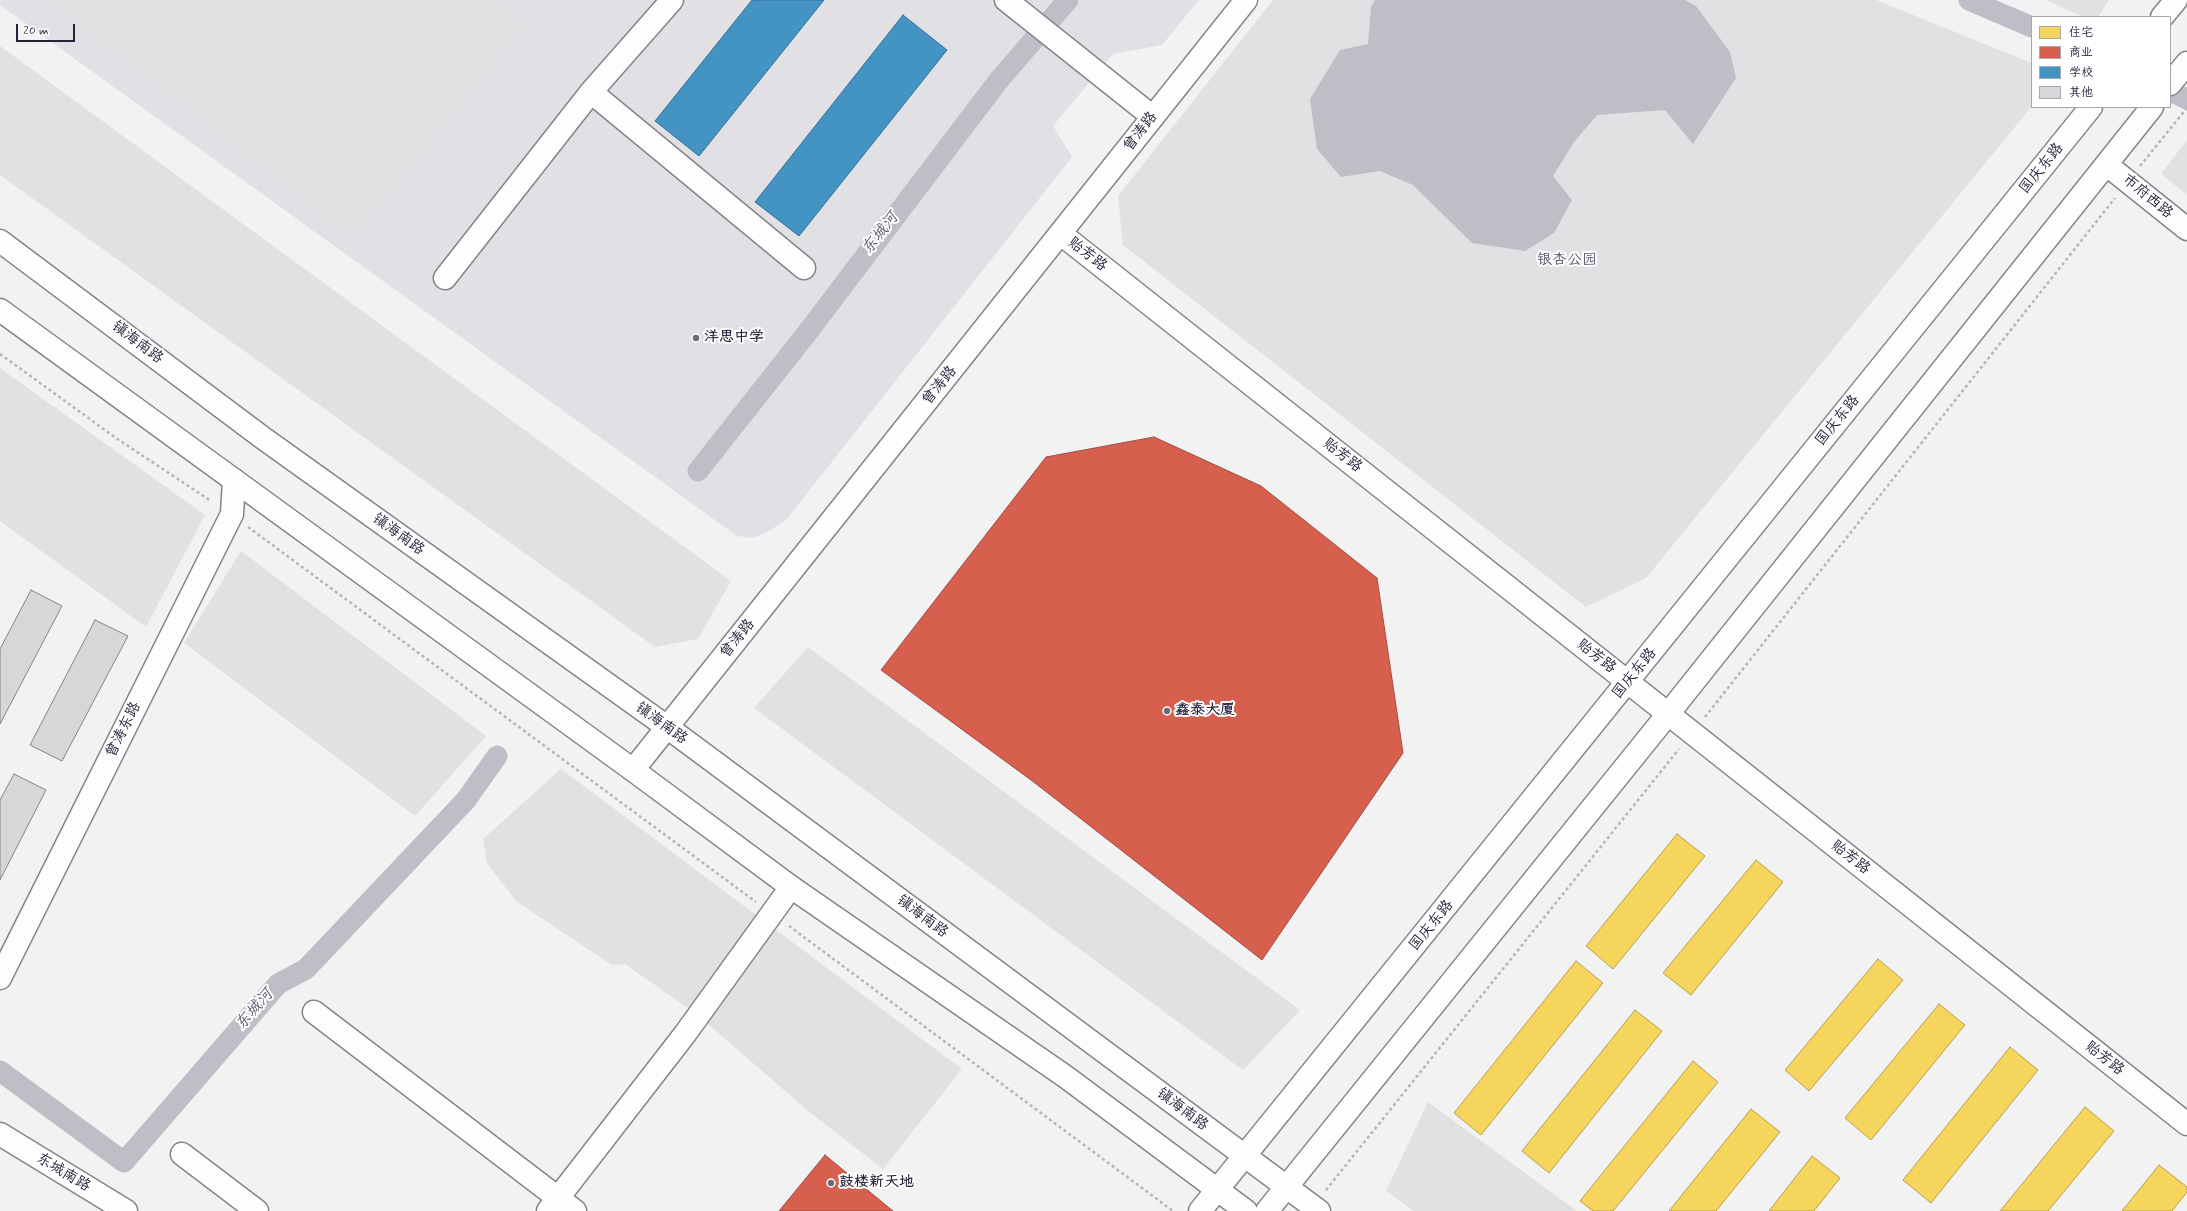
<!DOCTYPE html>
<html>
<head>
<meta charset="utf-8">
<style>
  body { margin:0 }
  #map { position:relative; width:2187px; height:1211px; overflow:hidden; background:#f2f2f3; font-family:Mynerve,"LXGW WenKai TC",sans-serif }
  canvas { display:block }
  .legend { position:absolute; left:2031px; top:16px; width:140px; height:92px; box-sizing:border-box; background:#fff; border:1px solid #a7a7b1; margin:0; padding:5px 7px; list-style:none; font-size:12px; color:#22223b }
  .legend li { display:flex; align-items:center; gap:8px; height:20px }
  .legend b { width:20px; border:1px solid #a7a7b1 }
  .scale { position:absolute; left:16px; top:24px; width:59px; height:18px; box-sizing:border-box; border:2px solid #22223b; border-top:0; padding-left:5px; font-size:12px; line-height:14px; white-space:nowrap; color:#22223b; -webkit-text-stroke:3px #fff; paint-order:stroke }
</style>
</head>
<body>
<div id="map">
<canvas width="2187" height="1211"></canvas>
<ul class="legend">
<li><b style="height:11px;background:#f6d55c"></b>住宅</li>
<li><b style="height:11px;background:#d6604d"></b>商业</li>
<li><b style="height:11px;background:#4393c3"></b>学校</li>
<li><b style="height:11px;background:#d7d7d9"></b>其他</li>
</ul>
<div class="scale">20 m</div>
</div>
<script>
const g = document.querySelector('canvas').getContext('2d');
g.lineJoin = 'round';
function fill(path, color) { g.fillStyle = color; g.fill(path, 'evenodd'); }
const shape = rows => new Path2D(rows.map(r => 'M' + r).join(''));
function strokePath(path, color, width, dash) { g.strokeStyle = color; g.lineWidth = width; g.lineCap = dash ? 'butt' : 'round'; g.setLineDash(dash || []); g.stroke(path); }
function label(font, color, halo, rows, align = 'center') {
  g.font = font + ' Mynerve,"LXGW WenKai TC",sans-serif'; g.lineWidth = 4; g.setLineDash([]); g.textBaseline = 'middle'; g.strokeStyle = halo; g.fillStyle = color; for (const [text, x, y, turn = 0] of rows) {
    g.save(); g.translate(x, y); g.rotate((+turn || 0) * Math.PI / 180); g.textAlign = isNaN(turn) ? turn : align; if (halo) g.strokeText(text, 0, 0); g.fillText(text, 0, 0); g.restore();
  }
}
fill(shape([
  [0,0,1199,0,1162,45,1113,54,1053,126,1072,157,786,520,767,532,752,538,737,536,0,5]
]), '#e1e1e5');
fill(shape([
  [43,0,494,0,527,26,353,244],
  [1273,0,1876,0,2032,63,2032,106,1646,578,1586,607,1123,245,1118,196],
  [2046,0,2109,0,2098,17,2083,17],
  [0,46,731,581,698,639,655,647,0,175],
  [2187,140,2187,195,2161,174],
  [0,368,205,515,146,627,0,521],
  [241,551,486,736,415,816,184,643],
  [808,647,1300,1010,1243,1070,754,708],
  [561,769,962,1069,883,1169,808,1111,699,1016,625,964,612,965,516,901,487,863,483,839],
  [1428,1102,1577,1211,1414,1211,1386,1191]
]), '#e1e1e4');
fill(shape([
  [1375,0,1685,0,1696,6,1730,52,1736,78,1693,144,1665,110,1597,115,1574,142,1553,176,1572,200,1554,233,1525,251,1472,243,1413,185,1380,171,1341,177,1317,149,1310,99,1340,50,1368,44,1371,7]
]), '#bebec6');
const homes = shape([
  [1677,834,1705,856,1613,969,1586,946,1677,834],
  [1756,860,1783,882,1691,995,1663,973,1756,860],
  [1878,959,1903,980,1809,1091,1785,1070,1878,959],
  [1576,961,1603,983,1481,1135,1454,1113,1576,961],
  [1939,1004,1965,1025,1871,1140,1845,1118,1939,1004],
  [1635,1010,1662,1031,1549,1173,1522,1151,1635,1010],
  [2010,1047,2038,1070,1931,1203,1903,1180,2010,1047],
  [1693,1061,1718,1082,1613,1211,1593,1211,1580,1201,1693,1061],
  [2085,1107,2114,1131,2048,1211,2000,1211,2085,1107],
  [1751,1109,1780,1132,1716,1211,1669,1211,1751,1109],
  [1812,1156,1840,1178,1814,1211,1769,1211,1812,1156],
  [2159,1165,2187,1187,2187,1192,2172,1211,2122,1211,2159,1165]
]);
fill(homes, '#f6d55c');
strokePath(homes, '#b69f52', 1);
const shops = shape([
  [1154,437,1261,486,1377,578,1403,753,1262,960,1035,783,881,670,1046,457,1154,437],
  [825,1155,893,1211,779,1211,825,1155]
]);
fill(shops, '#d6604d');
strokePath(shops, '#a04d48', 1);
const schools = shape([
  [752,0,824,0,699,156,655,121,752,0],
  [903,15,947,50,799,236,755,202,903,15]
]);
fill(schools, '#4393c3');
strokePath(schools, '#39719a', 1);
strokePath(shape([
  [1969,0,2032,27],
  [2170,91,2187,99],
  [698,471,807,333,999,80,1068,0],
  [0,1071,124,1162,278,984,306,969,466,800,497,756]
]), '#bebec6', 21);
const building = shape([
  [31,590,62,606,0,724,0,649,31,590],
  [95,620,128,636,62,761,30,745,95,620],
  [14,774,46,790,0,880,0,800,14,774]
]);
fill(building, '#d7d7d9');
strokePath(building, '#848489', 1);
const street = shape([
  [1006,0,1153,117],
  [591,92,804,268],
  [445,278,591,92,672,0],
  [314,1012,575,1211],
  [182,1154,257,1211],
  [548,1211,685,1034,791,887]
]);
const secondary = shape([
  [2162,17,2176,0],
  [2170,84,2187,63],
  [2107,165,2187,229],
  [1061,234,2187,1124],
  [633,770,1246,0],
  [0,978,232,514,234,480],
  [0,1134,126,1211],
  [1200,1211,2091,107],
  [1267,1211,1668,714,2152,107]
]);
const highway = shape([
  [0,241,263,438,667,727,1319,1211],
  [0,310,633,770,791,887,1066,1077,1246,1211]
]);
strokePath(street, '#848489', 25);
strokePath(secondary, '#848489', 25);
strokePath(highway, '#848489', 25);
strokePath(shape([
  [2140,166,2187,108],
  [0,354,116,438,211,501],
  [248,527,756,902],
  [1705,717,2115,198],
  [789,926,1173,1211],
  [1326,1190,1679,749]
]), '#b5b5b8', 2.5, [3, 3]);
strokePath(street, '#fdfdfd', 22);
strokePath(secondary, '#fdfdfd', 22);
strokePath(highway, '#fdfdfd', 22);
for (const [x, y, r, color] of [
  [696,338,4,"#6b6b7b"],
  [1167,711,4,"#6b6b7b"],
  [831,1183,4,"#6b6b7b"]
]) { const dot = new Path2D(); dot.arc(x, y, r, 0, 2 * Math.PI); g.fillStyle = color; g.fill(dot); strokePath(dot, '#fff', 1.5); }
label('15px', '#22223b', '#fff', [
  ["曾涛路",1141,132,-52],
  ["国庆东路",2042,169,-51],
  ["市府西路",2147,197,39],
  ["贻芳路",1087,255,38],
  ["镇海南路",137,343,37],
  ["曾涛路",940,386,-51],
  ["国庆东路",1838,421,-51],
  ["贻芳路",1342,456,38],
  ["镇海南路",398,535,36],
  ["曾涛路",738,639,-51],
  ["贻芳路",1596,657,38],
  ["国庆东路",1635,674,-51],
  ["镇海南路",661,724,36],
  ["曾涛东路",124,730,-63],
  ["贻芳路",1850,858,38],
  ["镇海南路",922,917,37],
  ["国庆东路",1432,926,-51],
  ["贻芳路",2104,1059,38],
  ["镇海南路",1182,1110,37],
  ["东城南路",63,1173,31]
]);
label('15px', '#57576a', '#fff', [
  ["银杏公园",1567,261]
]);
label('bold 15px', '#22223b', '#fff', [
  ["洋思中学",704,338],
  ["鑫泰大厦",1175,711],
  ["鼓楼新天地",839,1183]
], 'left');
label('italic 16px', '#58586b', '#fff', [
  ["东城河",881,234,-52],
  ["东城河",255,1010,-49]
]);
</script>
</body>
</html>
